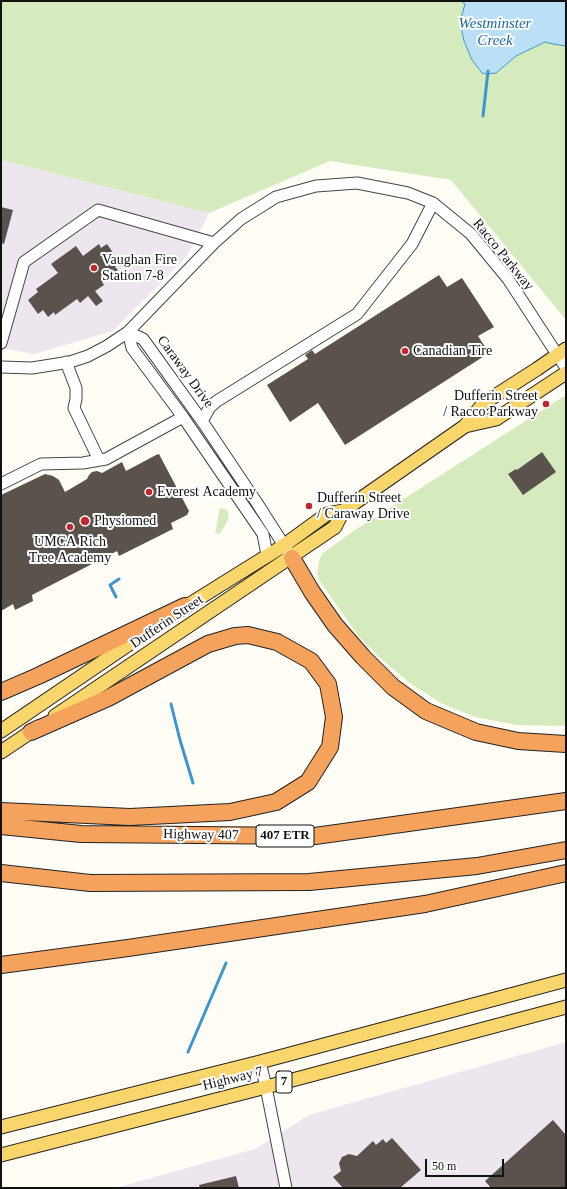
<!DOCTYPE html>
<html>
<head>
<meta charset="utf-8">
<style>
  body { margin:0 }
  #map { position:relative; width:567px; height:1189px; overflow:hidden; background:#fffdf5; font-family:"Times New Roman",serif }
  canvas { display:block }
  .frame { position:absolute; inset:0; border:2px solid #111; pointer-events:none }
  .scale { position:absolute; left:425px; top:1159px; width:79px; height:18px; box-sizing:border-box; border:2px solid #111; border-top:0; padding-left:5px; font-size:12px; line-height:14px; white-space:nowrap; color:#111; -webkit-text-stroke:3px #fff; paint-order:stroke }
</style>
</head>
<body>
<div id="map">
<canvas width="567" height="1189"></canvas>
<div class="frame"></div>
<div class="scale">50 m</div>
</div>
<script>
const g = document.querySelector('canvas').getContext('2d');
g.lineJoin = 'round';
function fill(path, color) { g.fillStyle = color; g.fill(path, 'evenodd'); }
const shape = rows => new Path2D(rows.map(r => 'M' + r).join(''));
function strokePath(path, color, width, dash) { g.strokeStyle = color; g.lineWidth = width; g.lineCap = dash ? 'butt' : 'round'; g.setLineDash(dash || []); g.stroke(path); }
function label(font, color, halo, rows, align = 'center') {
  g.font = font + ' "Times New Roman",serif'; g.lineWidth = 4; g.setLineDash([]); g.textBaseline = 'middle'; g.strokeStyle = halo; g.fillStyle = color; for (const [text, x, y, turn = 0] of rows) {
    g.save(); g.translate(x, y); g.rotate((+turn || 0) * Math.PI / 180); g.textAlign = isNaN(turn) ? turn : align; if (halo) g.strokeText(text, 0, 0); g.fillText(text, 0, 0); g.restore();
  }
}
fill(shape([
  [1,160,209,213,187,256,113,331,34,354,1,348],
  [566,1042,566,1188,115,1188,255,1149,309,1115]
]), '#eee6ef');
fill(shape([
  [1,1,566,1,566,320,451,180,330,161,209,213,1,160],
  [566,395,566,726,517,725,475,717,443,704,411,684,380,658,359,637,319,580,317,573,320,558,323,553,352,532],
  [220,508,227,510,229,518,220,534,215,533]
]), '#d5ebbd');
const water = shape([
  [461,1,566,1,566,46,553,44,545,42,516,56,496,73,487,74,482,73,472,60,464,41,460,22,465,4,461,1]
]);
fill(water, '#b9e0f7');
strokePath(water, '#3f96cf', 1);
strokePath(shape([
  [483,116,488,71],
  [116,597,110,585,119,579],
  [171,704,180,740,193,783],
  [188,1052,226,963]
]), '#3f96cf', 3);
fill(shape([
  [1,207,13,210,4,244,1,243],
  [99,244,101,248,107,244,120,263,115,267,118,270,102,282,104,285,95,291,103,301,96,306,88,296,80,303,77,299,55,315,54,312,48,317,43,310,38,314,28,300,38,292,36,289,58,273,51,264,76,246,83,256],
  [439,275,447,287,462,278,494,327,478,336,489,353,345,445,318,403,290,422,267,385,308,359,305,355,312,350,315,354],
  [542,452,556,472,523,495,508,474,516,469,517,470],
  [159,454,189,511,187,515,171,523,173,529,119,556,117,551,32,595,33,601,15,610,13,604,1,611,1,495,45,474,53,476,59,480,65,492,87,479,89,475,92,472,97,471,102,473,122,462,126,471,156,455],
  [553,1120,566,1135,566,1188,491,1188,485,1181],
  [392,1138,421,1170,400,1188,343,1188,333,1177,341,1171,339,1163,342,1157,349,1154,357,1156,373,1141,376,1145,383,1139,386,1143],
  [236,1176,239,1188,200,1188,199,1185]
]), '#5a524d');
const minor = shape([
  [128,332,143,339,146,343,202,421,257,503,292,558],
  [128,332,132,348,183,417,263,534,267,555],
  [1,343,24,262,98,210,214,243],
  [66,362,76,388,76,399,74,408,99,460],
  [1,367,32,368,70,362,88,356,107,346,128,332,214,243,241,219,276,197,316,186,357,183,408,193,433,203,471,234,508,279,566,368],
  [202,421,210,407,217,401,357,314,412,244,433,203],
  [1,484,41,464,83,463,106,459,183,417],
  [260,1062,266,1087,286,1188]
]);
const major = shape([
  [465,426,496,419,566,373],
  [177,612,283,546,327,514,343,511,465,426,484,403,537,369,566,349],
  [55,716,335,527,343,511],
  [1,731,157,625],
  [1,752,38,727],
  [1,1127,260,1062,566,980],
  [1,1155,266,1087,566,1007]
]);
const highway = shape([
  [292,558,312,592,335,625,363,657,393,687,426,711,476,732,518,741,566,744],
  [1,692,38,676,185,606],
  [1,811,130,817,230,812,276,802,308,782,330,747,334,717,328,684,311,661,277,642,248,635,235,636,208,644,108,698,31,732],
  [1,826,81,834,315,836,566,801],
  [1,873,90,883,309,882,477,866,566,850],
  [1,965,128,948,425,904,566,873]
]);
strokePath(minor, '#444', 13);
strokePath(major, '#222', 15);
strokePath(highway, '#222', 18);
strokePath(minor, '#fff', 11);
strokePath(major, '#f9d66b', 13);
strokePath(highway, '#f5a25d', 16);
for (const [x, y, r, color] of [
  [94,268,4,"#c4262e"],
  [405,351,4,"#c4262e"],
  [546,404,4,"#c4262e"],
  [149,492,4,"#c4262e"],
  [309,506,4,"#c4262e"],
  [85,521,5,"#c4262e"],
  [70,527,4,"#c4262e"]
]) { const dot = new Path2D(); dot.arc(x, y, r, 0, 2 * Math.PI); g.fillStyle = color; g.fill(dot); strokePath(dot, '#fff', 1.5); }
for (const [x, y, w] of [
  [285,836,58],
  [284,1082,16]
]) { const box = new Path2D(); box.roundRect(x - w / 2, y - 11, w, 22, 3); g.fillStyle = '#fff'; g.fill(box); strokePath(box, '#111', 1); }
label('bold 13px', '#111', null, [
  ["407 ETR",285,836],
  ["7",284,1082]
]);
label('14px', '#111', '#fff', [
  ["Racco Parkway",503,255,51],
  ["Caraway Drive",185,372,54],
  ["Dufferin Street",167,622,-34],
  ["Highway 407",201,835,1],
  ["Highway 7",233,1079,-14]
]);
label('14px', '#111', '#fff', [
  ["Vaughan Fire",102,260],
  ["Station 7-8",102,276],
  ["Canadian Tire",413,351],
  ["Dufferin Street",538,396,"right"],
  ["/ Racco Parkway",538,412,"right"],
  ["Everest Academy",157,492],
  ["Dufferin Street",317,498],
  ["/ Caraway Drive",317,514],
  ["Physiomed",94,521],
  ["UMCA Rich",70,542,"center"],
  ["Tree Academy",70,558,"center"]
], 'left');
label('italic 15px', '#1768a6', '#fff', [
  ["Westminster",495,24],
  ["Creek",495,41]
]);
</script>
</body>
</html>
